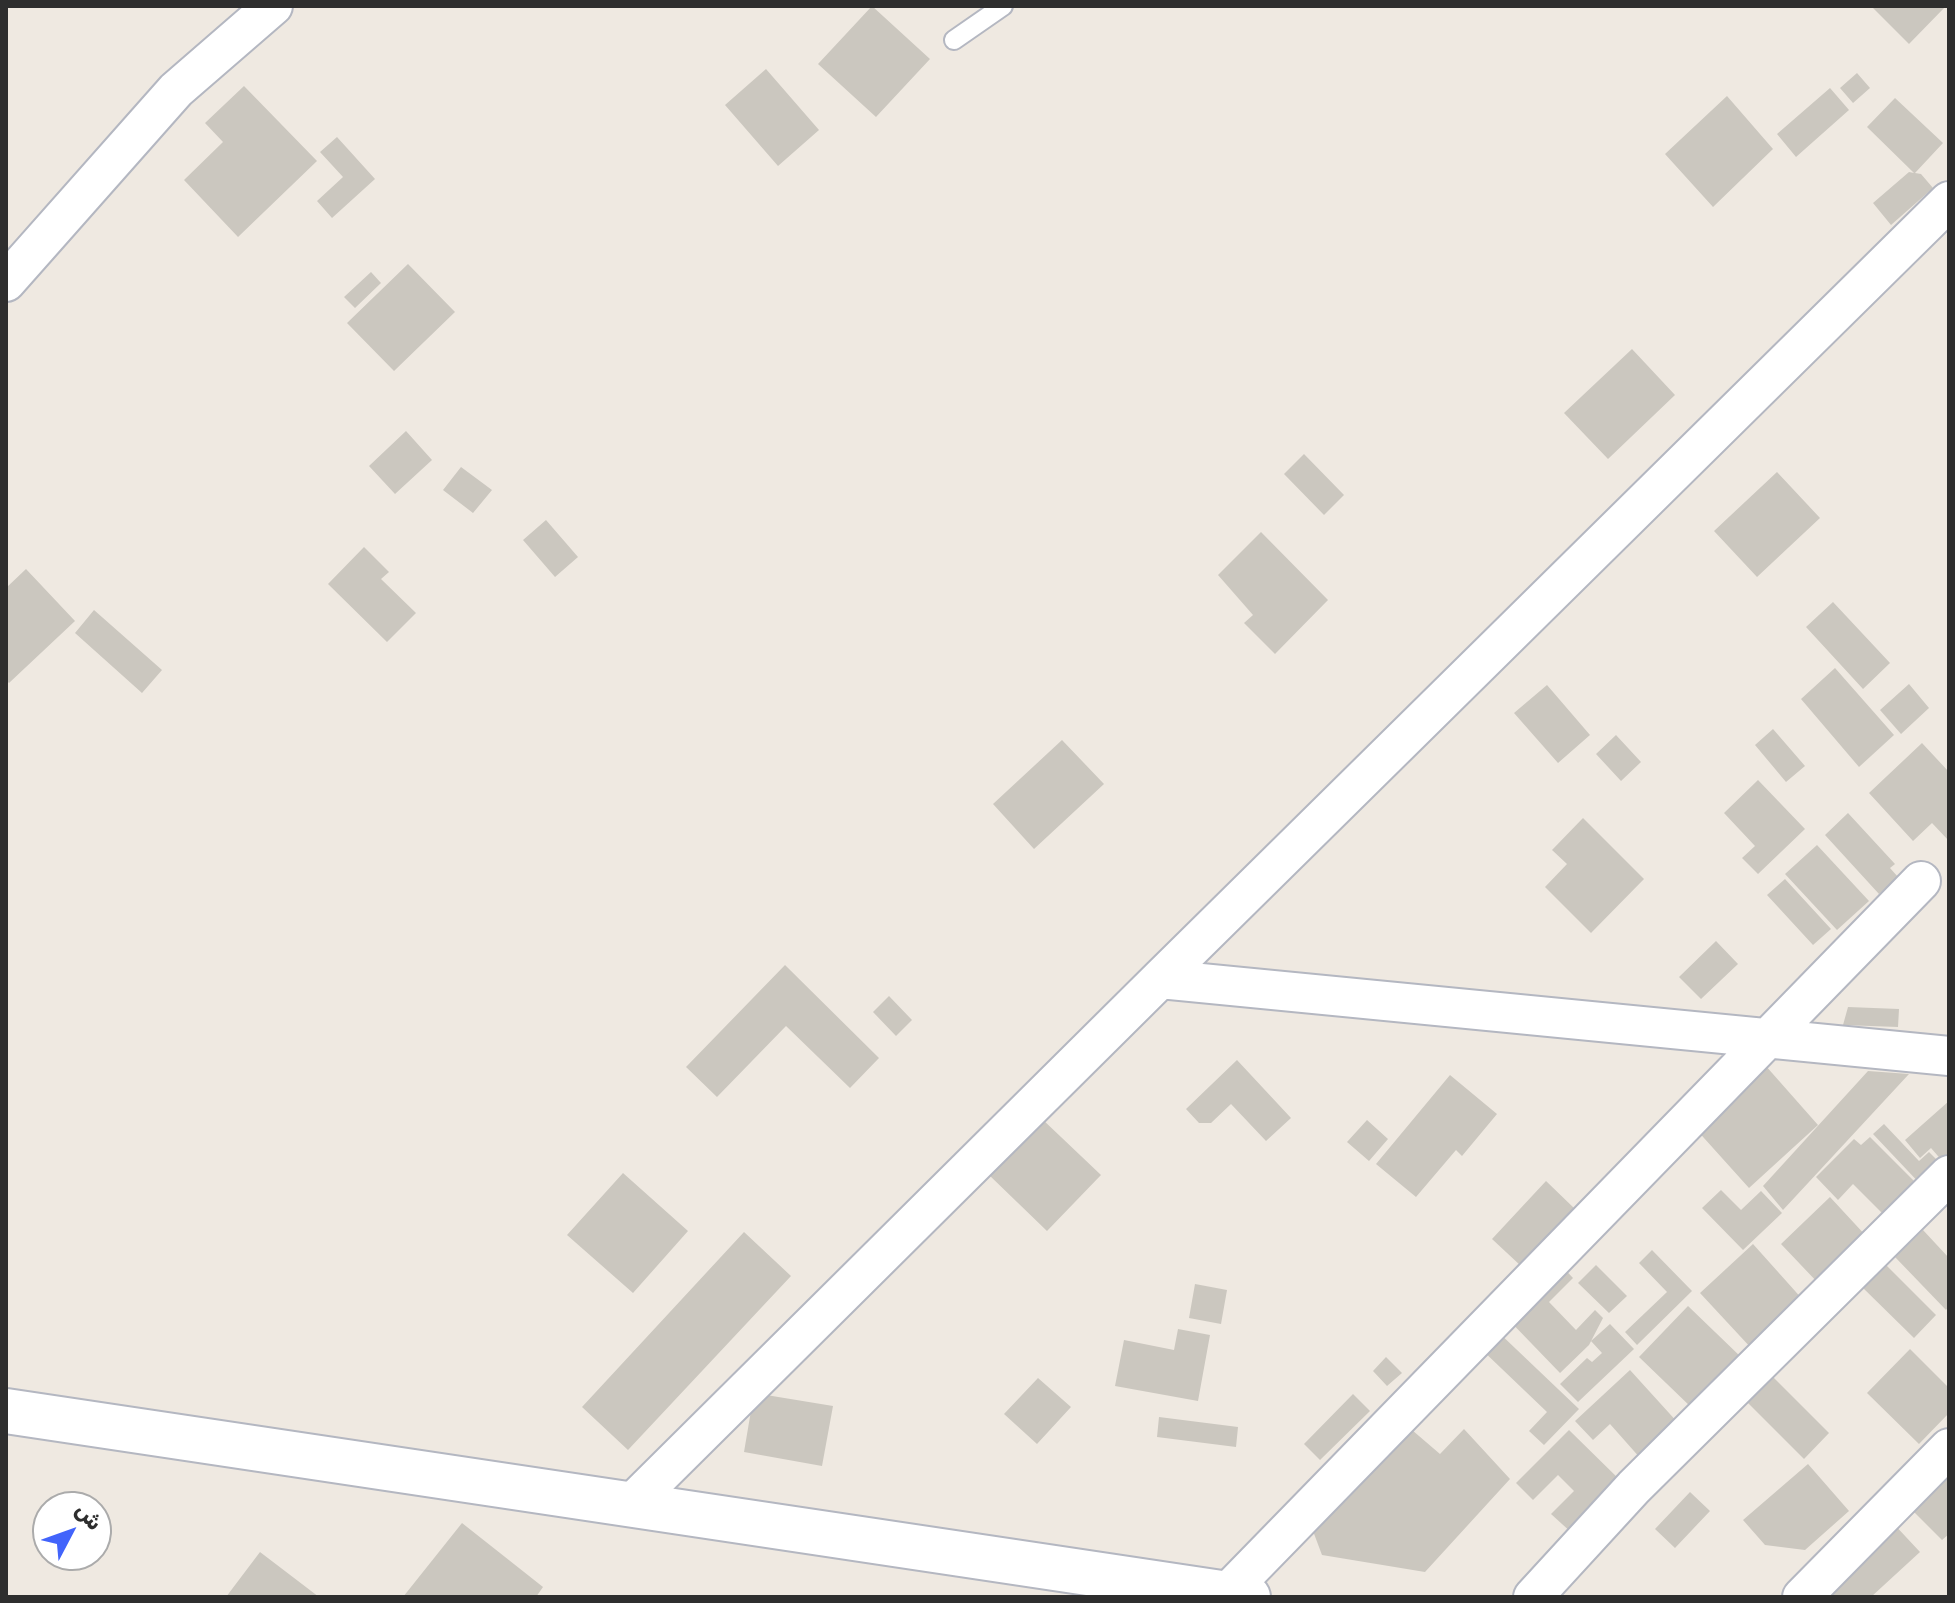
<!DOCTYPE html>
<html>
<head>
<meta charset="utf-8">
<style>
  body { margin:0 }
  #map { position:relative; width:1955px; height:1603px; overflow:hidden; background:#efe9e1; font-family:Rubik,Vazirmatn,sans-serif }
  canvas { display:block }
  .frame { position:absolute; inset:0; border:8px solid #2e2e2e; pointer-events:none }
  .north { position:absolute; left:32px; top:1491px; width:80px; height:80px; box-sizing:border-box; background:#fff; border:2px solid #ababab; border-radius:50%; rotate:49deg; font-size:22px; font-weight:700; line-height:32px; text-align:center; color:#2e2e2e }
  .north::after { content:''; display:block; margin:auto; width:28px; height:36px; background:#4264fb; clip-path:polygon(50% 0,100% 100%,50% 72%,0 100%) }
</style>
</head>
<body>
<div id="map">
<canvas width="1955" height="1603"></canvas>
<div class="frame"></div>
<div class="north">ش</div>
</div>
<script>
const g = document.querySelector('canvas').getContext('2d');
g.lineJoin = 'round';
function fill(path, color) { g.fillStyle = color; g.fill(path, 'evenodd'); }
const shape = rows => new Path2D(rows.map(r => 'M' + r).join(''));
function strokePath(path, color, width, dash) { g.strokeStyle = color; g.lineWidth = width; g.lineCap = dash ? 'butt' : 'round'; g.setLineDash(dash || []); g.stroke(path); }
fill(shape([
  [872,6,930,59,876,117,818,64],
  [1873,6,1946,6,1909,44,1872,7],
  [766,69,819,130,778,166,725,105],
  [1857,73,1870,88,1853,103,1840,88],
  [244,86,317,161,238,237,184,180,223,142,205,123],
  [1830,88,1849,110,1796,157,1777,134],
  [1727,96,1773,149,1713,207,1665,154],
  [1895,98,1943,143,1915,173,1921,174,1933,188,1891,225,1873,203,1909,172,1914,173,1867,127],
  [337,137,375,179,332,218,317,201,343,177,320,152],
  [408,264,455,312,394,371,347,323],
  [371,272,381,283,355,308,344,297],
  [1632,349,1675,395,1608,459,1564,413],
  [406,431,432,460,395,494,369,466],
  [1304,454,1344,495,1324,515,1284,474],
  [461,467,492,490,473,513,443,490],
  [1777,472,1820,518,1757,577,1714,531],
  [546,520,578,557,555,577,523,540],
  [1261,532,1328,600,1275,654,1244,623,1253,615,1218,575],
  [364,547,389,572,381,579,416,613,387,642,328,584],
  [26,569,75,621,9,683,6,680,6,588],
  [1833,602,1890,663,1863,689,1806,627],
  [94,610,162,670,142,693,75,633],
  [1835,668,1894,735,1859,767,1801,699],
  [1909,684,1929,708,1901,734,1880,710],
  [1547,685,1590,735,1558,763,1514,713],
  [1773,729,1805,766,1786,782,1755,745],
  [1616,735,1641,762,1621,781,1596,754],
  [1062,740,1104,784,1034,849,993,804],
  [1922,743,1949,772,1949,841,1932,823,1913,841,1869,793],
  [1758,780,1805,829,1758,874,1742,858,1755,846,1724,813],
  [1848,813,1895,864,1890,868,1898,877,1879,894,1825,835],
  [1583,818,1644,879,1591,933,1545,887,1567,864,1552,850],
  [1817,845,1869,901,1837,930,1785,874],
  [1785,879,1831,929,1813,945,1767,895],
  [1716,941,1738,964,1701,999,1679,977],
  [785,965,879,1058,850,1088,786,1026,717,1097,686,1067],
  [889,996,912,1020,896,1036,873,1012],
  [1848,1007,1899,1009,1898,1027,1843,1025],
  [1237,1060,1291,1118,1266,1141,1231,1104,1211,1123,1199,1123,1186,1109],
  [1765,1065,1818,1125,1749,1188,1695,1128],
  [1868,1071,1909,1074,1783,1210,1763,1186],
  [1450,1075,1497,1114,1462,1156,1456,1150,1416,1197,1376,1164],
  [1949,1101,1949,1159,1944,1163,1931,1148,1920,1158,1905,1140],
  [1041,1118,1101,1175,1047,1231,988,1174],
  [1367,1120,1388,1139,1369,1161,1347,1142],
  [1884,1124,1919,1161,1929,1152,1945,1168,1924,1188,1873,1134],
  [1870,1137,1918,1185,1886,1217,1853,1184,1838,1200,1816,1177,1854,1139,1861,1145],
  [623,1173,688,1231,633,1293,567,1235],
  [1546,1181,1575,1209,1521,1266,1492,1239],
  [1721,1190,1741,1210,1761,1191,1782,1213,1743,1250,1702,1208],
  [1830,1197,1867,1237,1819,1284,1781,1244],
  [1923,1230,1949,1258,1949,1306,1946,1310,1895,1257],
  [744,1232,791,1276,628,1450,582,1407],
  [1753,1244,1804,1301,1752,1349,1700,1293],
  [1652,1250,1692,1291,1637,1345,1625,1332,1667,1292,1639,1263],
  [1558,1262,1573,1278,1549,1302,1576,1330,1595,1310,1603,1318,1589,1345,1560,1373,1504,1315],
  [1885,1264,1936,1315,1914,1338,1862,1287],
  [1596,1265,1627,1296,1609,1313,1578,1283],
  [1195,1284,1227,1290,1221,1324,1189,1318],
  [1688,1306,1742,1358,1693,1409,1639,1357],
  [1610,1324,1634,1349,1578,1402,1560,1384,1587,1358,1592,1362,1602,1353,1591,1341],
  [1178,1329,1210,1335,1198,1401,1115,1386,1124,1340,1174,1350],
  [1495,1329,1579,1409,1544,1445,1529,1431,1547,1412,1479,1347],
  [1910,1349,1949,1388,1949,1413,1919,1444,1867,1393],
  [1386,1357,1402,1373,1387,1386,1373,1371],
  [1630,1370,1679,1424,1641,1459,1610,1424,1593,1440,1575,1421],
  [1766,1370,1829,1433,1804,1459,1741,1396],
  [1038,1378,1071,1407,1037,1444,1004,1414],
  [754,1393,833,1406,822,1466,744,1452],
  [1353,1394,1370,1411,1320,1460,1304,1444],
  [1159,1417,1238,1427,1236,1447,1157,1437],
  [1405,1424,1440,1454,1464,1429,1510,1479,1425,1572,1322,1555,1313,1531],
  [1569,1430,1623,1483,1573,1534,1551,1514,1574,1491,1558,1475,1533,1500,1516,1483],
  [1808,1464,1849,1511,1805,1550,1765,1545,1743,1520],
  [1949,1467,1949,1534,1942,1540,1906,1504],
  [1690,1492,1710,1511,1675,1548,1655,1529],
  [1892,1522,1920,1552,1871,1597,1819,1597],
  [462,1523,543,1587,536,1597,403,1597],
  [260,1552,319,1597,226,1597]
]), '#cbc7bf');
const service = shape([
  [954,40,1003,6]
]);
const minor = shape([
  [6,282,176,90,273,6],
  [1160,979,1949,1056],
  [631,1504,1160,979,1949,201],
  [1226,1594,1921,881],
  [1533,1597,1634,1487,1949,1175],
  [1802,1597,1949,1448]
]);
const tertiary = shape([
  [6,1411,1248,1597]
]);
strokePath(service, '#b4b7c1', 22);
strokePath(minor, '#b4b7c1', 42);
strokePath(tertiary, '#b4b7c1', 48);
strokePath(service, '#fff', 18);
strokePath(minor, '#fff', 38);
strokePath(tertiary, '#fff', 44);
</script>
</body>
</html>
